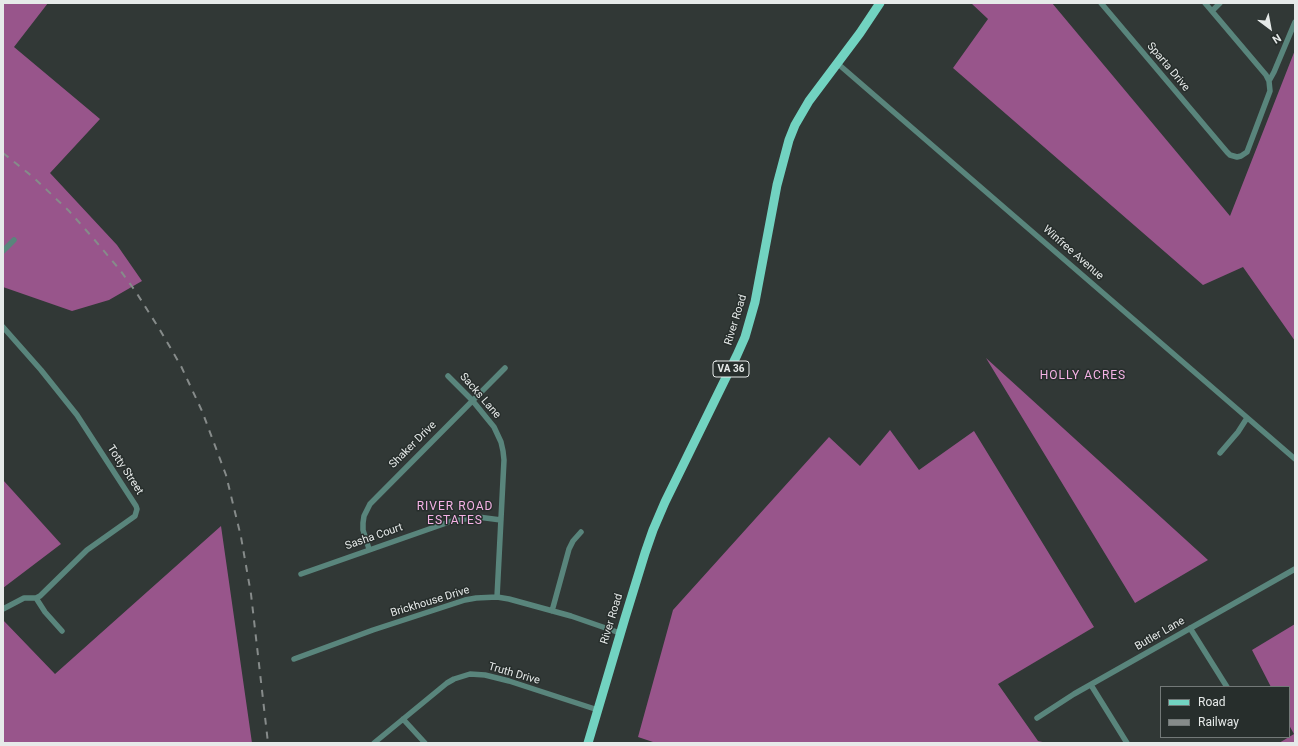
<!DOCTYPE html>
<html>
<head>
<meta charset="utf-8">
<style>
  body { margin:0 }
  #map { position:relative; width:1298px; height:746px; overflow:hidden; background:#313836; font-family:Roboto,sans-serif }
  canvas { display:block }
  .frame { position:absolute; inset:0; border:4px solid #e6eae9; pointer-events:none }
  .legend { position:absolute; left:1160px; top:686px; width:130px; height:52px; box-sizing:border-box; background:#272e2c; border:1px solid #737978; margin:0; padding:5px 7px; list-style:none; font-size:12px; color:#e6eae9 }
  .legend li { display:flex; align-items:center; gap:8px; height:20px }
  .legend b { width:20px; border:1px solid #737978 }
  .north { position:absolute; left:1250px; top:8px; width:40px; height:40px; -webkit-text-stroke:3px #272e2c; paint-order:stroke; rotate:148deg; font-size:11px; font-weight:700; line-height:16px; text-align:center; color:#e6eae9 }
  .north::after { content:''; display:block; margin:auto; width:14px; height:18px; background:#e6eae9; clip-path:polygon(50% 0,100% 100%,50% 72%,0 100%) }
</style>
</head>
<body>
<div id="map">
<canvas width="1298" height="746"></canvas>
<div class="frame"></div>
<ul class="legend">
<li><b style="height:5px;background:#72d3c1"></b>Road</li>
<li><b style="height:5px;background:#868b8a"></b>Railway</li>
</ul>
<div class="north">N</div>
</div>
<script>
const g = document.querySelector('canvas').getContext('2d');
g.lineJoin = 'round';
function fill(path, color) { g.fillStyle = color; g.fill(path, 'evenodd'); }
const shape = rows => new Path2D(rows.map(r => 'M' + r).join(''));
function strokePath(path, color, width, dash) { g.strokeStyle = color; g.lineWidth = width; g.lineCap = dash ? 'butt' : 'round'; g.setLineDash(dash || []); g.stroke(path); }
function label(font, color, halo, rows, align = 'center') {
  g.font = font + ' Roboto,sans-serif'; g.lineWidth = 3; g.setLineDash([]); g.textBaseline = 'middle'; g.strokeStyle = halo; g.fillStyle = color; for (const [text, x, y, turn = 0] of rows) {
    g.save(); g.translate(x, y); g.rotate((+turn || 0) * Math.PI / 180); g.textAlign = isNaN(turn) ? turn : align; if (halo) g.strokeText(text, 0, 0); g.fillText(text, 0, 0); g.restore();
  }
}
fill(shape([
  [3,3,48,3,14,47,100,119,50,173,117,245,142,281,109,300,72,311,3,287],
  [971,3,1052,3,1230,216,1295,50,1295,341,1243,267,1203,285,953,68,988,19],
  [986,358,1208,560,1135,603],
  [890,430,919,470,974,431,1094,627,998,684,1038,741,1047,743,656,743,638,737,673,610,829,437,860,466],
  [3,480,61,544,3,588],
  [221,526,252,743,3,743,3,620,55,674],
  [1295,624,1295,743,1279,743,1294,734,1289,725,1289,687,1271,687,1252,650]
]), '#98558b');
strokePath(shape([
  [1101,3,1227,152,1230,155,1237,157,1241,156,1247,152,1270,91,1269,81,1274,72,1295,22],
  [1205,3,1266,75,1269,81],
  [1212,11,1220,3],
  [837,63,1295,459],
  [3,251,14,240],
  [3,327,41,370,77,415,136,506,137,509,135,516,87,550,40,596,36,598,24,598,3,609],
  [448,376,472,400,494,427,501,442,503,451,504,460,497,597],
  [1220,453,1238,432,1247,418],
  [369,549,363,530,363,523,364,516,370,504,505,368],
  [301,574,452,521,478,517,501,520],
  [36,598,45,612,62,631],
  [552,611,569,549,573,541,581,532],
  [1190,628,1227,687],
  [294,659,373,630,465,600,476,598,497,597,509,599,571,616,620,633],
  [1091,685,1127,743],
  [1037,718,1074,694,1295,569],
  [403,719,425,743],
  [374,743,447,683,454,679,470,674,485,675,509,681,598,710]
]), '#59857c', 5.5);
strokePath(shape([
  [588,743,625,618,645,553,653,530,665,502,737,355,745,337,755,302,777,185,789,140,795,125,809,101,860,33,880,3]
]), '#72d3c1', 9);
strokePath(shape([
  [3,153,33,177,69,211,93,238,120,270,136,292,160,330,181,366,202,411,226,475,241,537,251,594,268,743]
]), '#868b8a', 2, [7, 7]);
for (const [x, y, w] of [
  [731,369,36]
]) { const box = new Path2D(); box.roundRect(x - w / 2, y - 8, w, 16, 3); g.fillStyle = '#272e2c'; g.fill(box); strokePath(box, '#e6eae9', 1); }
label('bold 10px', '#e6eae9', null, [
  ["VA 36",731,369]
]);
label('11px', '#e6eae9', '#272e2c', [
  ["Sparta Drive",1168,67,50],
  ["Winfree Avenue",1073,253,41],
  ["River Road",736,320,-73],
  ["Sacks Lane",480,396,49],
  ["Shaker Drive",413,445,-45],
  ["Totty Street",125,470,57],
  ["Sasha Court",374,537,-19],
  ["Brickhouse Drive",430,602,-17],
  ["River Road",612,619,-73],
  ["Butler Lane",1160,634,-30],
  ["Truth Drive",514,674,16]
]);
g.letterSpacing = '1px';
label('12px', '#f4b2e5', '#272e2c', [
  ["HOLLY ACRES",1083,376],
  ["RIVER ROAD",455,507],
  ["ESTATES",455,521]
]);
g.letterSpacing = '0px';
</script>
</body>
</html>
